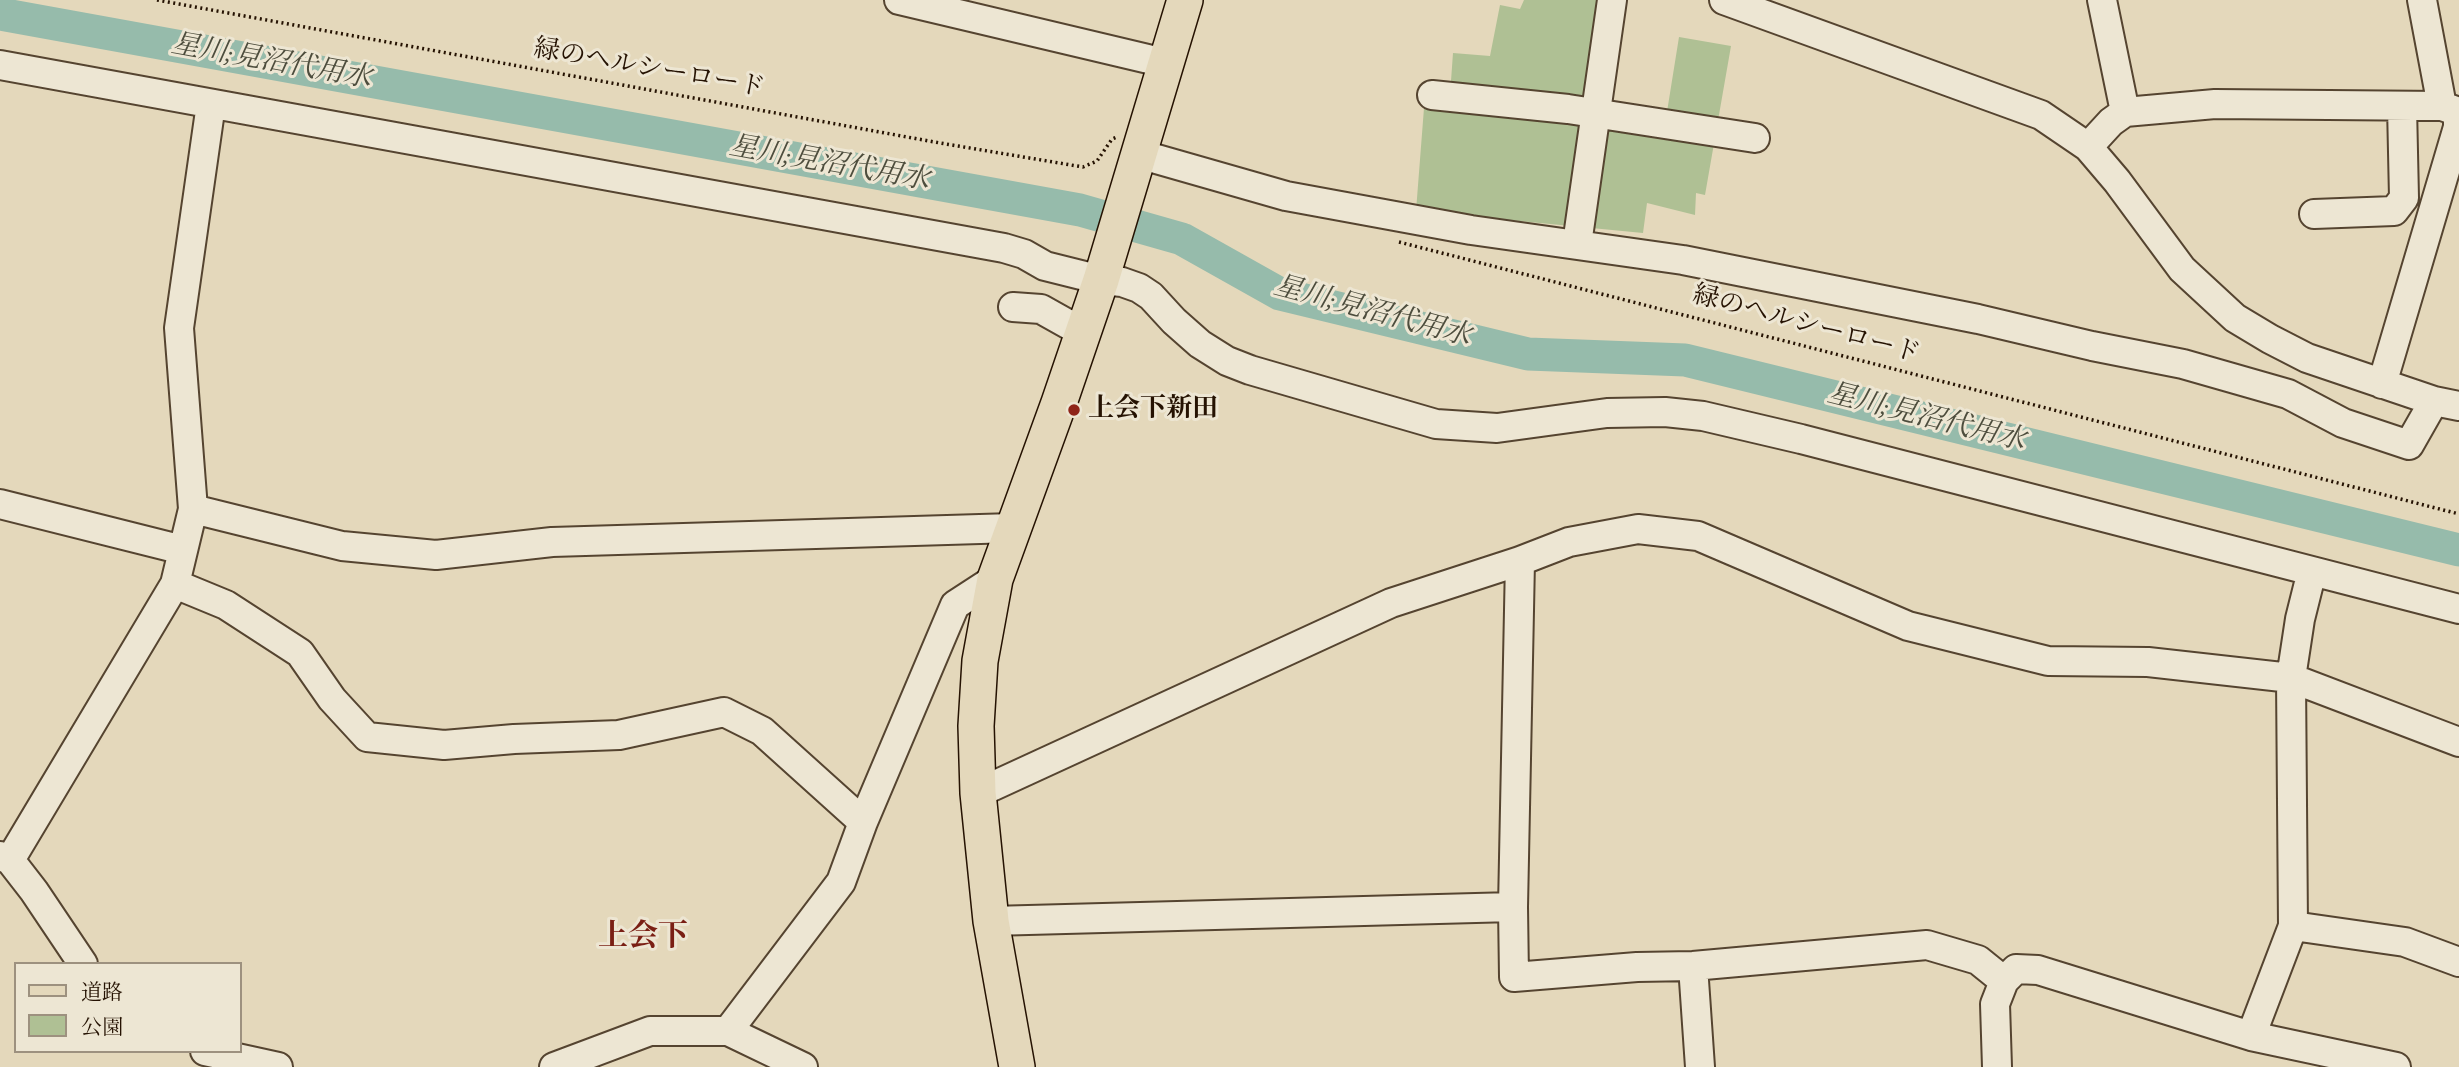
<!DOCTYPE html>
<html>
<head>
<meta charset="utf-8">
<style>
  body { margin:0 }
  #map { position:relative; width:2459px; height:1067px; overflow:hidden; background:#e4d8bb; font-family:"IM FELL Double Pica","Noto Serif JP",serif }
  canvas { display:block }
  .legend { position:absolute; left:14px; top:962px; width:228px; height:91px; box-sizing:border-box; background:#ede6d3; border:2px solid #9d917f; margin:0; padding:9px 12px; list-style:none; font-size:21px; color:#251202 }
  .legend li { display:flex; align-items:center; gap:14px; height:35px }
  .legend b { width:35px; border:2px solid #9d917f }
</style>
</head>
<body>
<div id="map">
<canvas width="2459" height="1067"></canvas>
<ul class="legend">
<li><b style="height:9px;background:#e4d8bb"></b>道路</li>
<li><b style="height:19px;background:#afc094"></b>公園</li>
</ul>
</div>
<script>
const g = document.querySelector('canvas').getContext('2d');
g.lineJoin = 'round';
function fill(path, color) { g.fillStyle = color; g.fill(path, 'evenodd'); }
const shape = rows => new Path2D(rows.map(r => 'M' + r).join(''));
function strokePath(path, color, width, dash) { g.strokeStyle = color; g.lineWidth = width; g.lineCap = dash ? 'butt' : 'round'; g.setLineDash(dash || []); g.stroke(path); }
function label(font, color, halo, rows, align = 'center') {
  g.font = font + ' "IM FELL Double Pica","Noto Serif JP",serif'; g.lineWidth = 6; g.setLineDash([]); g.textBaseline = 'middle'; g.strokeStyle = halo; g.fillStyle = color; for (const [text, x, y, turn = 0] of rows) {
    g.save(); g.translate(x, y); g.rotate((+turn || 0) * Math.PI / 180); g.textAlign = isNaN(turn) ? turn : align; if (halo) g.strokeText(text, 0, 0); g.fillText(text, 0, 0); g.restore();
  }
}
fill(shape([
  [1524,0,1603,0,1583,107,1666,118,1679,37,1731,46,1705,195,1696,193,1695,215,1647,203,1643,233,1416,211,1424,108,1449,109,1453,53,1490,56,1500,5,1520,9]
]), '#afc094');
strokePath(shape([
  [0,14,1080,210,1182,239,1280,294,1528,354,1685,360,2459,550]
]), '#96bbab', 33);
const minor = shape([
  [899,0,1165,63],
  [1724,0,2041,115,2088,147,2117,181,2182,269,2235,318,2270,339,2307,358,2434,401,2459,406],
  [2102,0,2125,112],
  [2422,0,2442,106],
  [0,65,1004,248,1024,254,1045,266,1101,280,1122,282,1139,288,1151,296,1174,321,1200,344,1227,361,1250,370,1436,424,1497,428,1607,413,1665,412,1703,416,1801,439,2459,609],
  [1432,95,1568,109,1755,138],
  [2088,147,2111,122,2125,112,2215,104,2442,106,2459,112],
  [1139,154,1286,196,1471,230,1683,260,1978,319,2092,346,2183,364,2288,394,2343,423,2409,445,2434,401],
  [2314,214,2394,211,2404,198,2402,106],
  [1577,244,1612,0],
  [1013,307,1041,309,1082,332],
  [2382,384,2458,127,2458,112],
  [0,504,183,550],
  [193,509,342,546,436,555,552,542,1013,528],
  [1520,561,1513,907,1514,977,1637,967,1693,966,1927,945,1978,960,2004,981],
  [175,584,226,605,300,653,332,699,367,737,444,745,514,739,619,735,724,712,762,731,863,822],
  [978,793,1391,603,1520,561,1569,542,1638,529,1698,536,1908,626,2048,661,2148,662,2291,678,2459,742],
  [0,856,10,860,34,891,83,964],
  [10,860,175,584,193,509,179,328,211,104],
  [991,921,1513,907],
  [2293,926,2405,942,2459,962],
  [1693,966,1700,1067],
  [728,1031,841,882,863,822,955,605,995,579],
  [2251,1036,2293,926,2291,678,2300,619,2312,571],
  [205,1051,278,1067],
  [554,1067,650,1031,728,1031,803,1067],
  [1997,1067,1995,1004,2004,981,2016,969,2038,970,2251,1036,2396,1067]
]);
const major = shape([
  [1017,1067,991,921,978,793,976,726,980,661,995,579,1059,403,1101,280,1185,0]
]);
strokePath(minor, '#554430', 32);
strokePath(major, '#251202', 38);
strokePath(shape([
  [157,0,940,143,1083,167,1097,161,1112,139,1117,137],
  [1399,242,2459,514]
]), '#251202', 3.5, [2, 3.5]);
strokePath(minor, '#ede6d3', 28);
strokePath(major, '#e4d8bb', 35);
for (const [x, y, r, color] of [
  [1074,410,7,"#8f2418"]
]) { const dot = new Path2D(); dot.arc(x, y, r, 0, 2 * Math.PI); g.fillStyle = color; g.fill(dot); strokePath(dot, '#ede6d3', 2.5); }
label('26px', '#251202', '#ede6d3', [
  ["緑のヘルシーロード",649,70,10],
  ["緑のヘルシーロード",1806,326,15]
]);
label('bold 26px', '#251202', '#ede6d3', [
  ["上会下新田",1088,410]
], 'left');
label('italic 28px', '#4d4d3d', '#ede6d3', [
  ["星川;見沼代用水",271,63,10],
  ["星川;見沼代用水",829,165,10],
  ["星川;見沼代用水",1372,313,15],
  ["星川;見沼代用水",1926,419,14]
]);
label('bold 30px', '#7a1f14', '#ede6d3', [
  ["上会下",643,939]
]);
</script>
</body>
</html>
